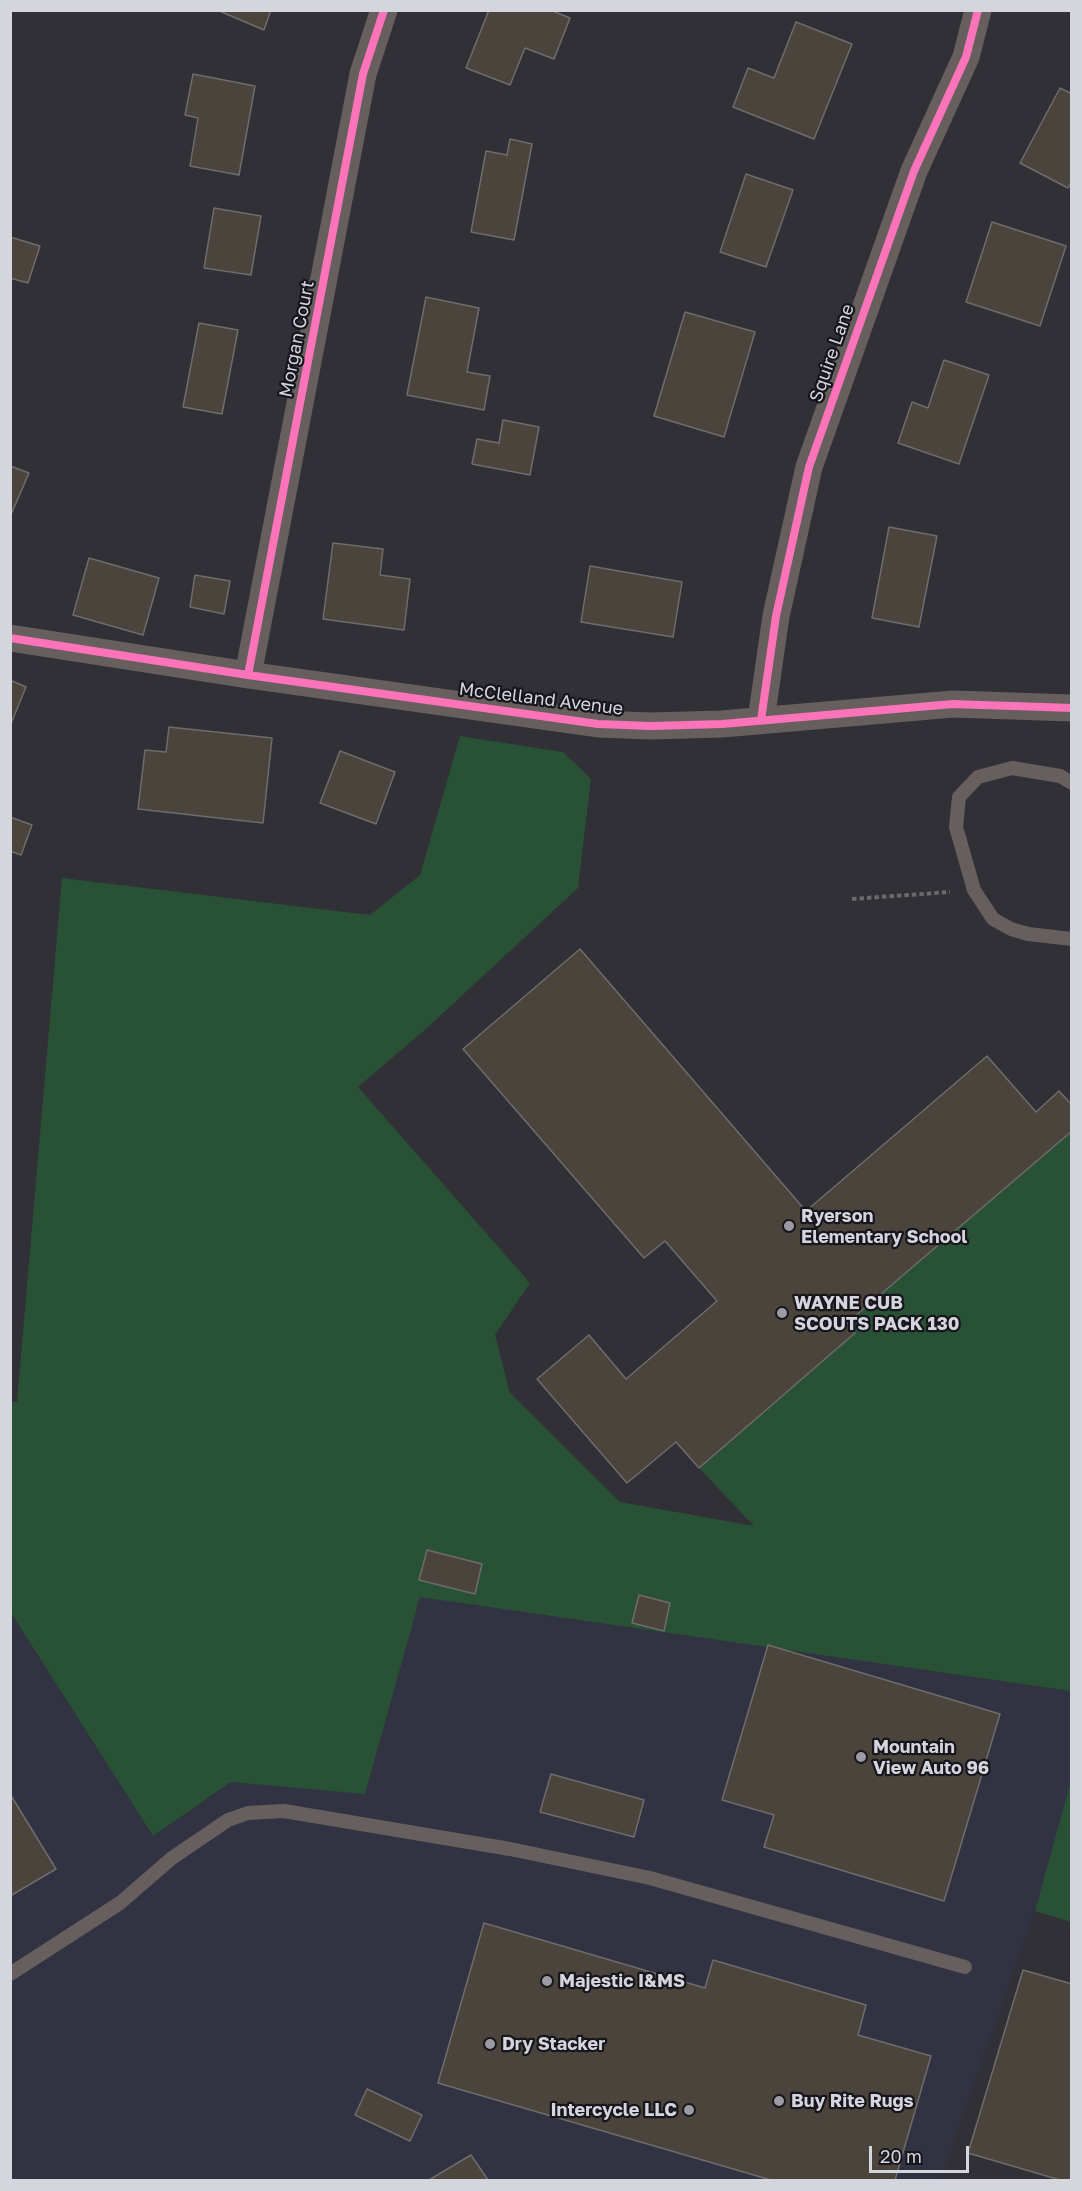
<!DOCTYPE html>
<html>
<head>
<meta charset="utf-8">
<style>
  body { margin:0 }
  #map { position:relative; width:1082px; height:2191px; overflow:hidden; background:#303036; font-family:"Golos Text",sans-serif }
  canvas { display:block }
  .frame { position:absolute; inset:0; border:12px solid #d4d5dd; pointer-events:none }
  .scale { position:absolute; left:869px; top:2146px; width:100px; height:27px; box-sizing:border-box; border:3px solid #d4d5dd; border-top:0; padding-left:8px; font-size:18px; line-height:21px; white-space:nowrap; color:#d4d5dd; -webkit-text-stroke:4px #16161c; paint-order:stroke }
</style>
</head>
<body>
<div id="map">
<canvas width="1082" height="2191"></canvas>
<div class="frame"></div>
<div class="scale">20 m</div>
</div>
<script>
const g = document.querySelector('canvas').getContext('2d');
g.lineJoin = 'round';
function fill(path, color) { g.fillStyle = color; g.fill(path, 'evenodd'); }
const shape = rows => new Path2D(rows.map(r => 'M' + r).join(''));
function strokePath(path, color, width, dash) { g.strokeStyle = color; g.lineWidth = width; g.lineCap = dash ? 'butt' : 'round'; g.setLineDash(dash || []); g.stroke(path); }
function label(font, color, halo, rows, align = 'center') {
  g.font = font + ' "Golos Text",sans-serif'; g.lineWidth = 4.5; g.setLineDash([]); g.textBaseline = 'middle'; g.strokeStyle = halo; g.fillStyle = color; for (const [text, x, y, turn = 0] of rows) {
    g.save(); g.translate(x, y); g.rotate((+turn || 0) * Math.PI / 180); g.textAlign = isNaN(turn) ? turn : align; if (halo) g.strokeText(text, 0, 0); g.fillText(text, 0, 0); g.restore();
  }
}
fill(shape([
  [420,1597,1071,1691,1071,1783,1042,1891,940,2180,11,2180,10,1613,153,1836,231,1782,365,1793]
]), '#313343');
fill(shape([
  [460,736,563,752,591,779,578,888,427,1028,358,1087,530,1283,495,1335,510,1393,620,1502,754,1526,699,1468,855,1333,847,1323,1071,1131,1071,1691,420,1597,365,1794,231,1782,153,1836,11,1613,10,1401,17,1402,62,878,370,915,420,875],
  [1071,1781,1071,1922,1035,1911]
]), '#295136');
const building = shape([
  [217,10,271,10,264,30,217,10],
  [489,10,550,10,570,18,554,59,525,48,510,85,466,68,489,10],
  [796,22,852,44,814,139,733,107,748,68,774,78,796,22],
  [193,74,255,86,239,175,190,166,198,118,185,115,193,74],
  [1060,88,1072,94,1072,181,1068,188,1020,163,1060,88],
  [510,139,532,144,514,240,471,232,486,151,507,155,510,139],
  [746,174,793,190,766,267,720,252,746,174],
  [214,208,261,216,251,275,204,268,214,208],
  [992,222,1066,246,1040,326,966,302,992,222],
  [10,237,40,246,28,283,10,278,10,237],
  [426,297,479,308,467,372,490,376,484,410,407,395,426,297],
  [685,312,755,332,724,437,654,416,685,312],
  [199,323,238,330,222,414,183,407,199,323],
  [944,360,989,375,959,464,898,443,912,402,928,408,944,360],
  [503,420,539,427,530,475,472,464,477,439,499,443,503,420],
  [10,466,29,473,10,517,10,466],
  [889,527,937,536,919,627,872,618,889,527],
  [333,543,383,549,380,575,410,579,404,630,323,619,333,543],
  [89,558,159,578,143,635,73,615,89,558],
  [590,566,682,582,673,637,581,622,590,566],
  [195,575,230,581,224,614,190,607,195,575],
  [10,680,26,687,10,726,10,680],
  [169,727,272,738,263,823,138,809,145,750,166,752,169,727],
  [340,751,395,772,376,824,320,803,340,751],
  [10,817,32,825,21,855,10,851,10,817],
  [580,949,806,1211,987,1056,1036,1112,1059,1091,1072,1105,1072,1131,847,1323,855,1333,699,1468,676,1442,627,1483,537,1379,589,1335,626,1379,717,1301,665,1241,644,1258,463,1049,580,949],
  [427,1550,482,1564,475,1594,419,1580,427,1550],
  [639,1595,670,1603,664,1631,632,1623,639,1595],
  [768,1645,1000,1714,944,1901,764,1847,774,1815,722,1800,768,1645],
  [551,1774,644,1800,634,1837,540,1812,551,1774],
  [10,1794,56,1869,10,1896,10,1794],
  [484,1923,705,1988,713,1960,866,2005,858,2035,931,2056,895,2180,771,2180,438,2083,484,1923],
  [1023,1970,1072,1984,1072,2180,1060,2180,968,2153,1023,1970],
  [367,2089,422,2115,410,2141,355,2115,367,2089],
  [471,2155,488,2180,429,2180,471,2155]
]);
fill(building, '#4b443c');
strokePath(building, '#6e6c6c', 1.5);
strokePath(shape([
  [852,899,950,892]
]), '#6d696a', 4, [4.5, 3]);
strokePath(shape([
  [1072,783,1060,776,1012,768,978,777,959,797,956,827,974,890,993,919,1011,929,1028,934,1072,939],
  [10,1974,120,1903,172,1858,228,1820,248,1813,284,1811,510,1849,650,1878,965,1967]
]), '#675f5e', 14);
strokePath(shape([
  [10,638,248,675,598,724,651,726,722,724,953,704,1072,708],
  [248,675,363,74,384,10],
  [761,720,776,616,809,467,914,171,966,57,978,10]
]), '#675f5e', 27);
strokePath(shape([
  [10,638,248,675,598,724,651,726,722,724,953,704,1072,708],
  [248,675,363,74,384,10],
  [761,720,776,616,809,467,914,171,966,57,978,10]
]), '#fb73b8', 8);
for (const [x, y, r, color] of [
  [789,1226,6,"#9b9ba3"],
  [782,1313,6,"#9b9ba3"],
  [861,1757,6,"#9b9ba3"],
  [547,1981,6,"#9b9ba3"],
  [490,2044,6,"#9b9ba3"],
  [779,2101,6,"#9b9ba3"],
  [689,2110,6,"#9b9ba3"]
]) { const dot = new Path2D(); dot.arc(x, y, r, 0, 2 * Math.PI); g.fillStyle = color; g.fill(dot); strokePath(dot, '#16161c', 2); }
label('18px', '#d4d5dd', '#16161c', [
  ["Morgan Court",297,339,-79],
  ["Squire Lane",832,353,-71],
  ["McClelland Avenue",541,699,7]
]);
label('bold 18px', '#d4d5dd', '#16161c', [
  ["Ryerson",801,1216],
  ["Elementary School",801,1237],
  ["WAYNE CUB",794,1303],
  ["SCOUTS PACK 130",794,1324],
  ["Mountain",873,1747],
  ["View Auto 96",873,1768],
  ["Majestic I&MS",559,1981],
  ["Dry Stacker",502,2044],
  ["Buy Rite Rugs",791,2101],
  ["Intercycle LLC",677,2110,"right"]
], 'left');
</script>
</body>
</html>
